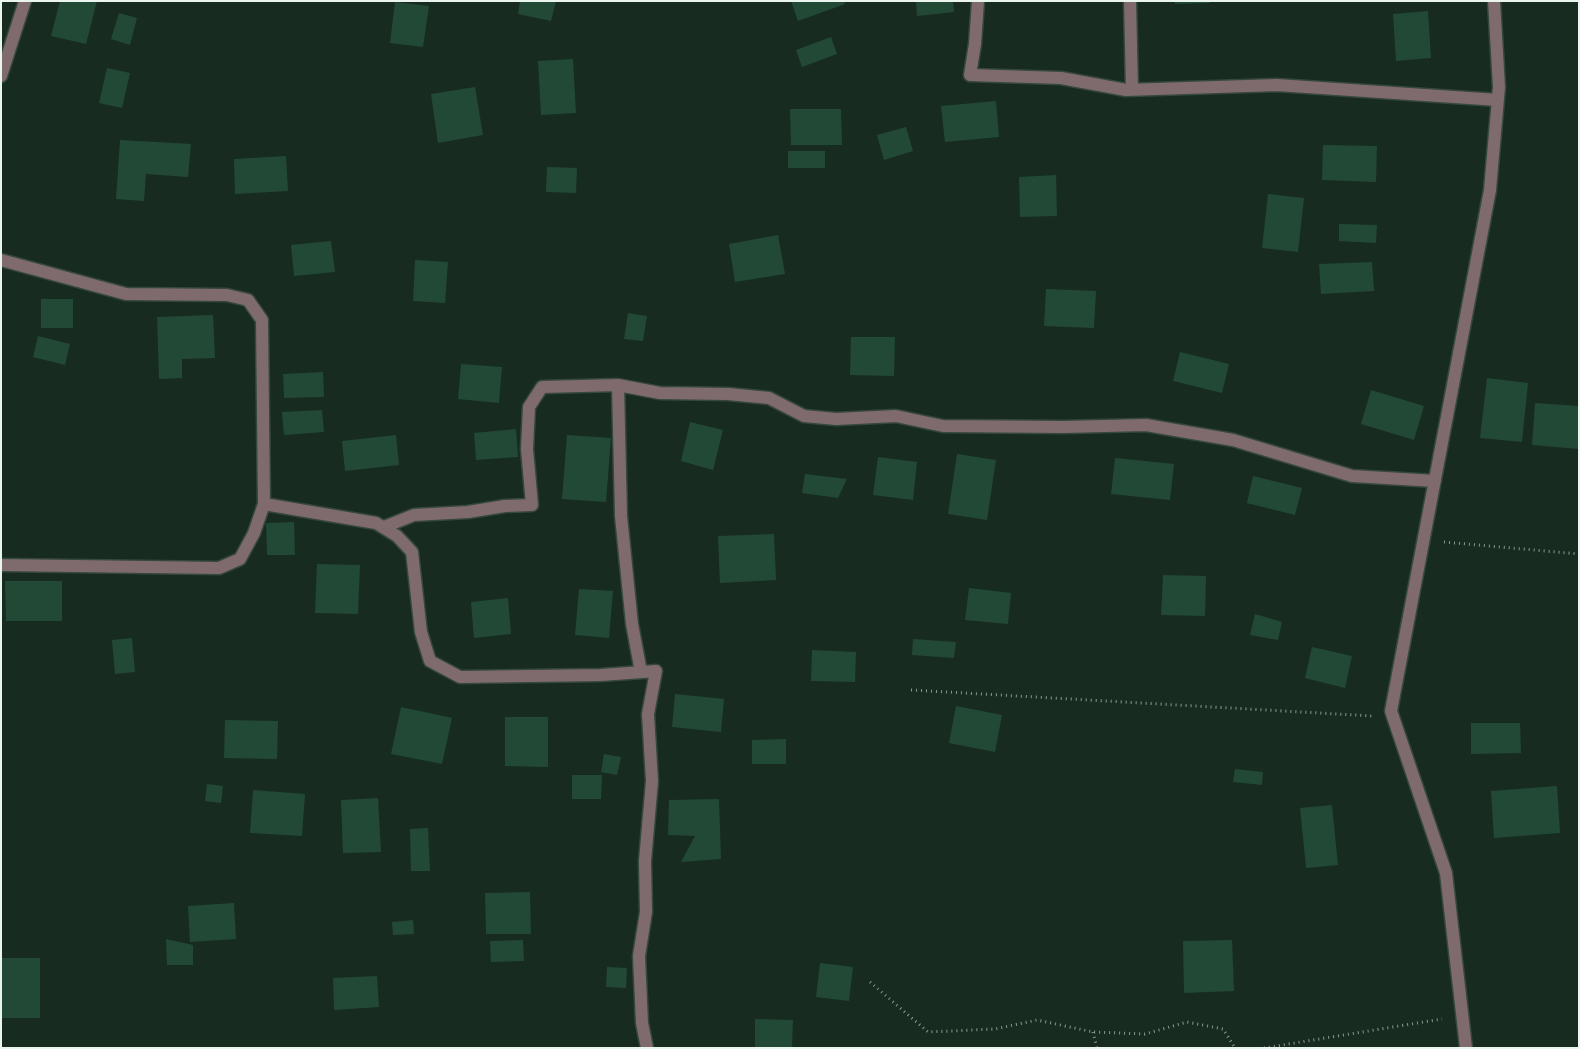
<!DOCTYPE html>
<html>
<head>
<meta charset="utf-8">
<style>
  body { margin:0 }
  #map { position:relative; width:1580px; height:1049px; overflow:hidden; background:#182b21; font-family:Jost,sans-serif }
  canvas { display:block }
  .frame { position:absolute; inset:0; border:2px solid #e9f5ee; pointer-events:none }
</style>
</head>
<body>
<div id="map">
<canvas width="1580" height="1049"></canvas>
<div class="frame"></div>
</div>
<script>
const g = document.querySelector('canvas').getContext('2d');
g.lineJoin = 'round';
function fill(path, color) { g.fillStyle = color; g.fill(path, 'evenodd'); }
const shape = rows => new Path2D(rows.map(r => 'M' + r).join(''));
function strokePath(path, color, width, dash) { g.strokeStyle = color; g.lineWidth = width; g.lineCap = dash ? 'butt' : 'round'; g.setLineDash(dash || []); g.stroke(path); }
fill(shape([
  [60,1,97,1,86,44,51,36],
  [520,1,556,1,551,21,518,14],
  [791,1,844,1,845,4,798,21],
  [916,1,953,1,954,12,917,16],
  [1175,1,1210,1,1210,3,1175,4],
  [395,2,429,6,423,47,390,43],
  [1428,11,1431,58,1396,61,1393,14],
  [119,13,137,18,130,45,111,39],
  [831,37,837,54,802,67,796,50],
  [573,59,576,113,541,115,538,61],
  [107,68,130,73,122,108,99,103],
  [475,87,483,135,438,143,431,94],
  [996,101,999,137,945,142,941,106],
  [790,109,841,109,842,145,791,145],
  [906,127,913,151,884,160,877,135],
  [120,140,191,144,188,177,146,174,144,201,116,199],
  [1323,145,1377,146,1376,182,1322,180],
  [788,151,825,151,825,168,788,168],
  [286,156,288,191,235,194,234,159],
  [547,167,577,168,576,193,546,192],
  [1056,175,1057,216,1020,217,1019,177],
  [1268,194,1304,198,1298,252,1262,248],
  [1339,224,1377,225,1376,243,1339,241],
  [778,235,785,274,735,282,729,244],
  [331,241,335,272,294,276,291,245],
  [415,260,448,262,445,303,413,301],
  [1372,262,1374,291,1321,294,1319,264],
  [1046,289,1096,291,1094,328,1044,326],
  [41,299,73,299,73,328,41,328],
  [628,313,647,316,643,341,624,339],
  [213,315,215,358,182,359,182,378,159,379,157,317],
  [38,336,70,344,65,365,33,357],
  [851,337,895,337,894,376,850,375],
  [1180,352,1229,364,1222,393,1173,381],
  [461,364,502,367,499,403,458,399],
  [323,372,324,397,284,398,283,374],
  [1487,378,1528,383,1522,442,1480,438],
  [1371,390,1424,406,1414,440,1361,424],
  [1535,403,1579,406,1579,449,1532,445],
  [322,410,324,432,284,435,282,412],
  [690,422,723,430,713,470,681,461],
  [516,429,518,457,476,460,474,433],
  [396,435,399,465,345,471,342,441],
  [567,435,611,438,606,502,562,499],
  [957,454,996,460,987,520,948,514],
  [878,457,917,462,913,500,873,495],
  [1115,458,1174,464,1170,500,1111,494],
  [805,474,847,479,838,498,802,493],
  [1253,476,1302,488,1295,515,1247,503],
  [294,522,295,555,267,555,266,523],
  [774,534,776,580,720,583,718,536],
  [317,564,360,565,358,614,315,613],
  [1163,575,1206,576,1205,616,1161,615],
  [5,581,62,581,62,621,6,621],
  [969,588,1011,593,1008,624,965,620],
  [579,589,613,591,609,638,575,635],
  [508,598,511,634,474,638,471,602],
  [1255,614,1282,622,1278,640,1250,635],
  [132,638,135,672,115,674,112,640],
  [913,639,956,642,954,658,912,655],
  [1312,647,1352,656,1345,688,1305,678],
  [812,650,856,652,855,682,811,681],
  [675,694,724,699,721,732,672,727],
  [956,706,1002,715,995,752,949,743],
  [401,707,452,718,442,764,391,754],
  [505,717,548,717,548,767,505,766],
  [225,720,278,721,277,759,224,758],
  [1471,723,1520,723,1521,753,1471,754],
  [786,739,786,764,752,764,752,740],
  [604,754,621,757,617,775,601,772],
  [1235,769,1263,772,1262,785,1233,782],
  [572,775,602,775,601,799,572,799],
  [207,784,223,786,221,803,205,801],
  [1557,786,1560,833,1494,838,1491,791],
  [253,790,305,794,302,836,250,833],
  [378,798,381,852,343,853,341,800],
  [719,799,721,859,681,862,695,836,668,835,669,800],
  [1332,805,1338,865,1306,868,1300,808],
  [428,828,430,871,411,871,410,829],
  [530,892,531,934,486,934,485,893],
  [234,903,236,939,190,942,188,906],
  [413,920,414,934,393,935,392,922],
  [166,939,193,945,193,965,167,965],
  [523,940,524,961,491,962,490,941],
  [1232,940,1234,991,1184,993,1183,941],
  [1,958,40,958,40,1018,1,1018],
  [820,963,853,967,849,1001,816,997],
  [607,967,627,968,626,988,606,987],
  [377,976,379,1007,334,1010,333,978],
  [755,1019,793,1020,792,1048,755,1048]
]), '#224936');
const minor = shape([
  [978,1,975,44,970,75,1061,78,1126,90,1277,85,1498,100],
  [1130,1,1132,90],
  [1,76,25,1],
  [1,260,126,294,227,295,248,300,262,320,264,504,254,533,240,559,219,568,1,565],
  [618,385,621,516,632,624,641,672],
  [264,504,376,523,397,536,412,552,421,632,430,661,460,677,601,675,656,671,648,714,652,781,645,861,646,912,639,956,642,1023,647,1048],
  [384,527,414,515,468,512,505,506,532,505,527,449,529,407,542,387,618,385,660,393,728,394,769,398,804,416,836,419,896,416,943,426,1063,427,1146,425,1233,440,1352,476,1435,481],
  [1466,1048,1446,873,1391,711,1490,190,1499,87,1494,1]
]);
strokePath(minor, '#35473e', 15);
strokePath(shape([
  [1444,542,1579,554],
  [911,690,1372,716],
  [870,982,928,1032,995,1029,1037,1020,1093,1032,1145,1034,1187,1022,1223,1029,1235,1048],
  [1093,1032,1097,1048],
  [1264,1048,1442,1019]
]), '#8a9991', 3, [1, 4]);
strokePath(minor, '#7f6b6d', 12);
</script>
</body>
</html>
